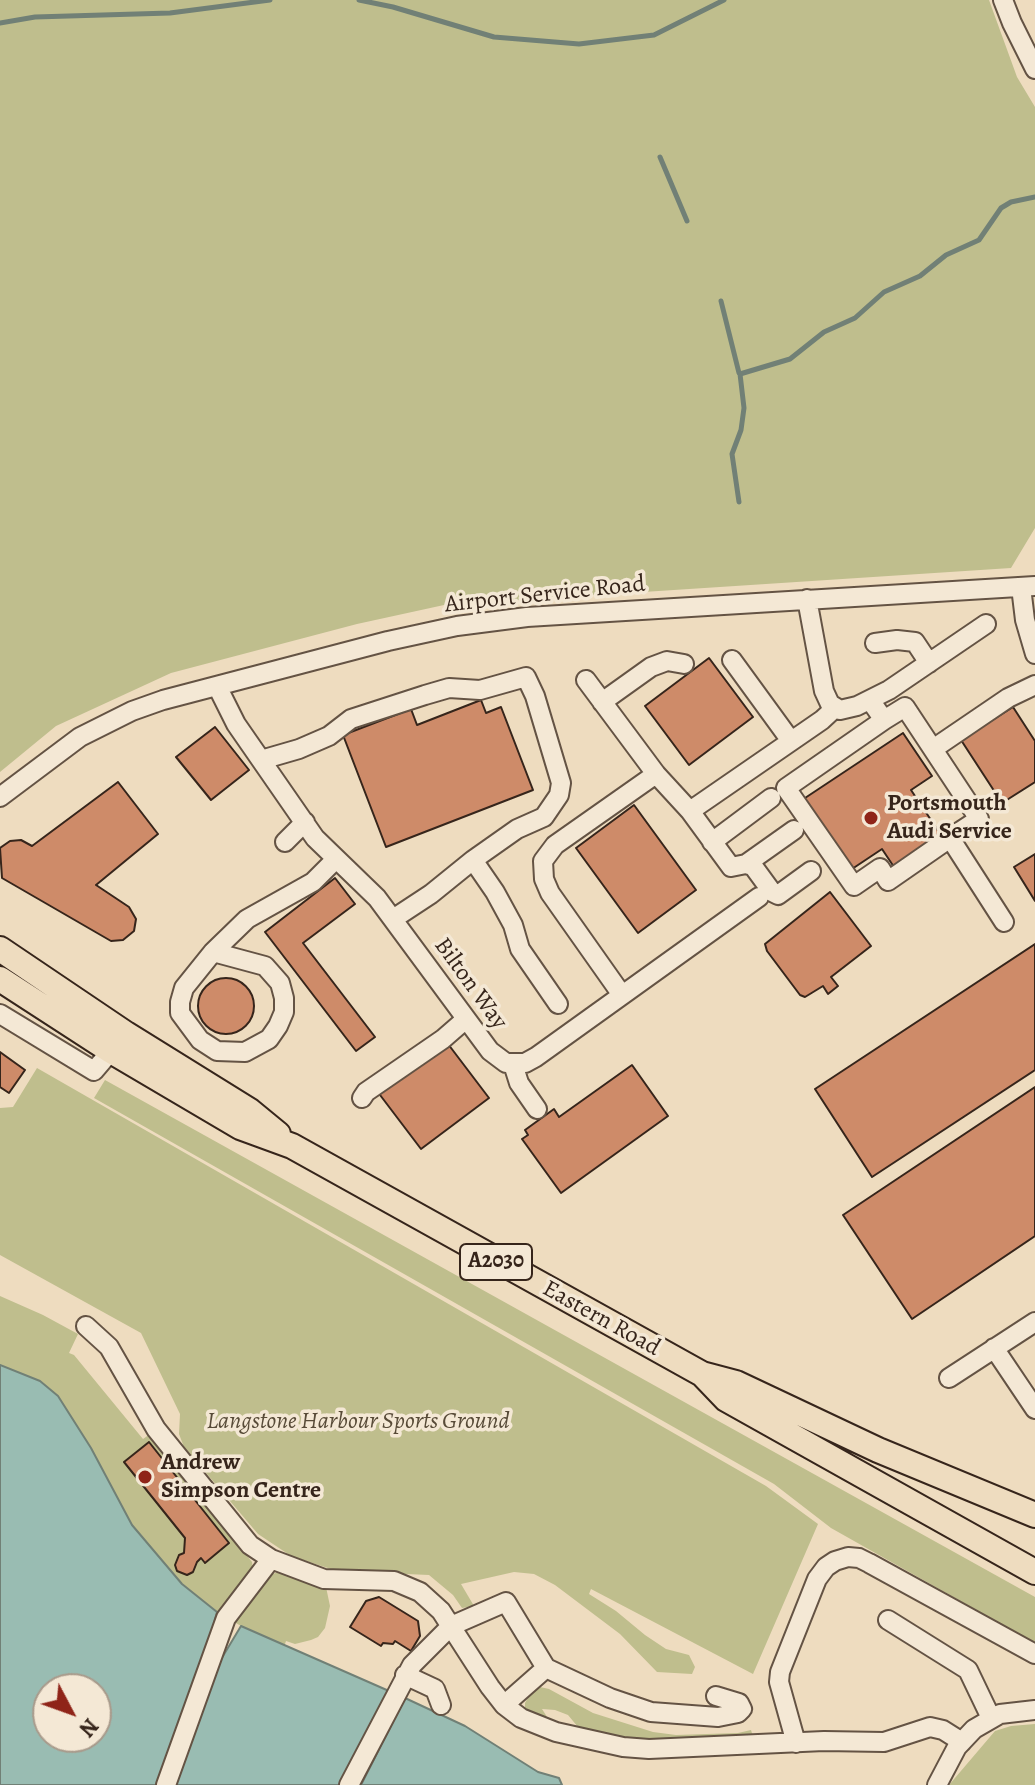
<!DOCTYPE html>
<html>
<head>
<meta charset="utf-8">
<style>
  body { margin:0 }
  #map { position:relative; width:1035px; height:1785px; overflow:hidden; background:#eedcbf; font-family:Alegreya,serif }
  canvas { display:block }
  .north { position:absolute; left:32px; top:1673px; width:80px; height:80px; box-sizing:border-box; background:#f4e8d5; border:2px solid #a89a8b; border-radius:50%; rotate:131deg; font-size:22px; font-weight:700; line-height:32px; text-align:center; color:#36251b }
  .north::after { content:''; display:block; margin:auto; width:28px; height:36px; background:#8f2418; clip-path:polygon(50% 0,100% 100%,50% 72%,0 100%) }
</style>
</head>
<body>
<div id="map">
<canvas width="1035" height="1785"></canvas>
<div class="north">N</div>
</div>
<script>
const g = document.querySelector('canvas').getContext('2d');
g.lineJoin = 'round';
function fill(path, color) { g.fillStyle = color; g.fill(path, 'evenodd'); }
const shape = rows => new Path2D(rows.map(r => 'M' + r).join(''));
function strokePath(path, color, width, dash) { g.strokeStyle = color; g.lineWidth = width; g.lineCap = dash ? 'butt' : 'round'; g.setLineDash(dash || []); g.stroke(path); }
function label(font, color, halo, rows, align = 'center') {
  g.font = font + ' Alegreya,serif'; g.lineWidth = 7; g.setLineDash([]); g.textBaseline = 'middle'; g.strokeStyle = halo; g.fillStyle = color; for (const [text, x, y, turn = 0] of rows) {
    g.save(); g.translate(x, y); g.rotate((+turn || 0) * Math.PI / 180); g.textAlign = isNaN(turn) ? turn : align; if (halo) g.strokeText(text, 0, 0); g.fillText(text, 0, 0); g.restore();
  }
}
fill(shape([
  [0,0,989,0,1017,77,1035,107,1035,528,1011,568,444,605,357,624,171,673,56,726,0,772],
  [37,1068,766,1486,818,1524,753,1674,591,1589,589,1594,616,1611,645,1635,666,1649,689,1655,695,1667,692,1674,657,1672,620,1634,555,1585,534,1574,514,1572,461,1584,474,1606,462,1608,453,1595,429,1575,337,1571,291,1556,258,1534,184,1447,179,1434,180,1414,141,1333,0,1255,0,1108,13,1107],
  [105,1080,1035,1597,1035,1643,831,1528,774,1484,94,1098],
  [0,1296,43,1315,78,1334,69,1353,74,1355,143,1439,150,1434,252,1562,253,1572,262,1578,278,1572,326,1587,330,1606,325,1628,318,1637,311,1640,295,1644,286,1641,284,1647,389,1691,339,1785,214,1671,241,1626,217,1612,161,1785,0,1785],
  [48,1689,96,1689,96,1737,48,1737],
  [540,1687,549,1689,593,1713,653,1732,676,1735,738,1733,751,1730,754,1740,688,1744,624,1739,598,1734,578,1727,568,1715,555,1710,542,1709,549,1720,525,1711,525,1703,530,1694],
  [1035,1724,1035,1785,949,1785,995,1731,1011,1726]
]), '#bfbe8d');
const water = shape([
  [0,1365,40,1381,58,1396,91,1448,132,1525,182,1584,217,1612,203,1665,161,1785,0,1785,0,1365],
  [48,1689,96,1689,96,1737,48,1737,48,1689],
  [241,1626,389,1691,339,1785,171,1785,214,1671,241,1626],
  [405,1698,465,1726,538,1772,559,1778,562,1785,361,1785,405,1698]
]);
fill(water, '#99bcb2');
strokePath(water, '#718076', 2);
strokePath(shape([
  [359,0,393,7,494,37,579,44,654,35,724,0],
  [0,23,35,17,170,13,270,0],
  [660,157,687,221],
  [721,301,739,373],
  [739,502,732,454,741,430,744,408,740,374,790,359,824,332,855,318,884,292,920,276,946,255,979,240,1001,208,1011,202,1035,197]
]), '#718076', 5);
const building = shape([
  [709,658,753,717,689,765,645,706,709,658],
  [481,700,486,713,501,707,533,790,386,847,343,735,411,709,417,725,481,700],
  [1013,707,1035,741,1035,782,1002,803,961,740,1013,707],
  [215,727,249,770,211,800,176,757,215,727],
  [903,733,932,776,911,790,941,835,894,867,882,849,849,871,802,800,903,733],
  [118,782,158,834,96,885,129,907,136,919,134,931,123,940,111,941,2,878,0,848,10,841,21,840,32,846,118,782],
  [634,805,696,890,638,933,576,848,634,805],
  [1035,854,1035,901,1014,867,1035,854],
  [335,878,355,904,303,943,375,1037,356,1051,265,932,335,878],
  [830,892,871,946,831,977,838,986,828,994,823,986,805,997,800,995,767,951,765,944,830,892],
  [1035,944,1035,1070,872,1177,815,1089,1035,944],
  '198 1006a28 28 0 1 1 56 0a28 28 0 1 1-56 0Z',
  [445,1040,489,1098,421,1149,377,1091,445,1040],
  [0,1052,25,1070,9,1093,0,1087,0,1052],
  [632,1065,668,1116,561,1193,522,1139,528,1135,525,1130,554,1109,559,1117,632,1065],
  [1035,1087,1035,1236,912,1319,843,1215,1035,1087],
  [149,1442,229,1543,205,1563,201,1558,197,1562,193,1572,187,1575,177,1571,175,1565,179,1555,184,1553,185,1538,124,1462,149,1442],
  [379,1597,418,1621,420,1636,411,1651,395,1641,393,1644,383,1643,381,1646,350,1627,366,1601,379,1597]
]);
fill(building, '#ce8b69');
strokePath(building, '#36251b', 2);
const minor = shape([
  [1003,0,1012,23,1035,69],
  [1021,587,1025,620,1035,654],
  [807,599,824,691,830,704,840,710,857,706,889,690,986,624],
  [875,643,897,640,915,642,929,663],
  [732,660,791,741],
  [586,680,656,774,690,811],
  [217,686,236,724,315,838,377,898,490,1051,506,1063,525,1063,536,1057,759,897],
  [870,700,884,720,905,707,979,819,950,838,1004,922],
  [602,702,651,667,667,661,684,664],
  [884,720,786,788,854,886,880,868,888,881,950,838],
  [933,749,1008,698,1035,685],
  [261,760,299,749,329,736,351,719,425,695,449,688,480,690,526,677,535,696,561,783,559,795,544,817,517,829,473,860],
  [0,797,80,737,132,711,163,700,388,641,457,626,527,617,1035,586],
  [285,842,305,822],
  [712,842,771,798],
  [746,864,794,830],
  [811,871,778,895,772,892,753,866,746,864,731,867,690,811,822,720,835,708],
  [393,919,431,894,473,860,495,892,513,925,520,949,558,1004],
  [213,952,265,966,280,983,284,998,284,1012,278,1026,269,1039,245,1052,217,1051,200,1040,180,1013,180,1002,184,988,213,952,247,919,313,882,335,860],
  [622,995,550,893,544,879,543,861,555,845,656,774],
  [0,1014,94,1071,111,1051],
  [513,1064,519,1083,537,1109],
  [362,1098,366,1092,443,1039,466,1019],
  [86,1326,109,1347,156,1429,250,1545,271,1559,324,1579,394,1581,420,1592,441,1611,490,1687,504,1705,521,1718,556,1732,623,1747,649,1749,824,1741,884,1742,930,1727,943,1730,962,1742],
  [994,1348,1035,1409],
  [949,1378,1035,1322],
  [888,1620,968,1670,991,1718],
  [546,1668,610,1698,651,1712,718,1717,738,1713,742,1709,739,1703,716,1696],
  [405,1675,435,1689,441,1705],
  [796,1743,779,1682,780,1672,817,1579,826,1567,835,1561,848,1557,859,1558,869,1563,1035,1654],
  [166,1785,226,1618,271,1559],
  [349,1785,412,1665,451,1626,506,1602,546,1668,504,1705],
  [937,1785,957,1747,974,1729,1000,1714,1035,1710]
]);
const major = shape([
  [0,949,126,1034,250,1111,278,1134],
  [0,979,111,1051,240,1127,292,1146,702,1374,736,1383,878,1450,1035,1515],
  [704,1376,726,1399,1035,1572]
]);
strokePath(minor, '#645344', 22);
strokePath(major, '#36251b', 28);
strokePath(minor, '#f4e8d5', 18);
strokePath(major, '#eedcbf', 24);
for (const [x, y, r, color] of [
  [871,818,8,"#8f2418"],
  [145,1477,8,"#8f2418"]
]) { const dot = new Path2D(); dot.arc(x, y, r, 0, 2 * Math.PI); g.fillStyle = color; g.fill(dot); strokePath(dot, '#f4e8d5', 3); }
for (const [x, y, w] of [
  [496,1262,72]
]) { const box = new Path2D(); box.roundRect(x - w / 2, y - 18, w, 36, 6); g.fillStyle = '#f4e8d5'; g.fill(box); strokePath(box, '#36251b', 2); }
label('bold 22px', '#36251b', null, [
  ["A2030",496,1262]
]);
label('24px', '#36251b', '#f4e8d5', [
  ["Airport Service Road",545,595,-6],
  ["Bilton Way",470,984,54],
  ["Eastern Road",601,1319,29]
]);
label('bold 24px', '#36251b', '#f4e8d5', [
  ["Portsmouth",887,804],
  ["Audi Service",887,832],
  ["Andrew",161,1463],
  ["Simpson Centre",161,1491]
], 'left');
label('italic 24px', '#584b38', '#f4e8d5', [
  ["Langstone Harbour Sports Ground",358,1422]
]);
</script>
</body>
</html>
